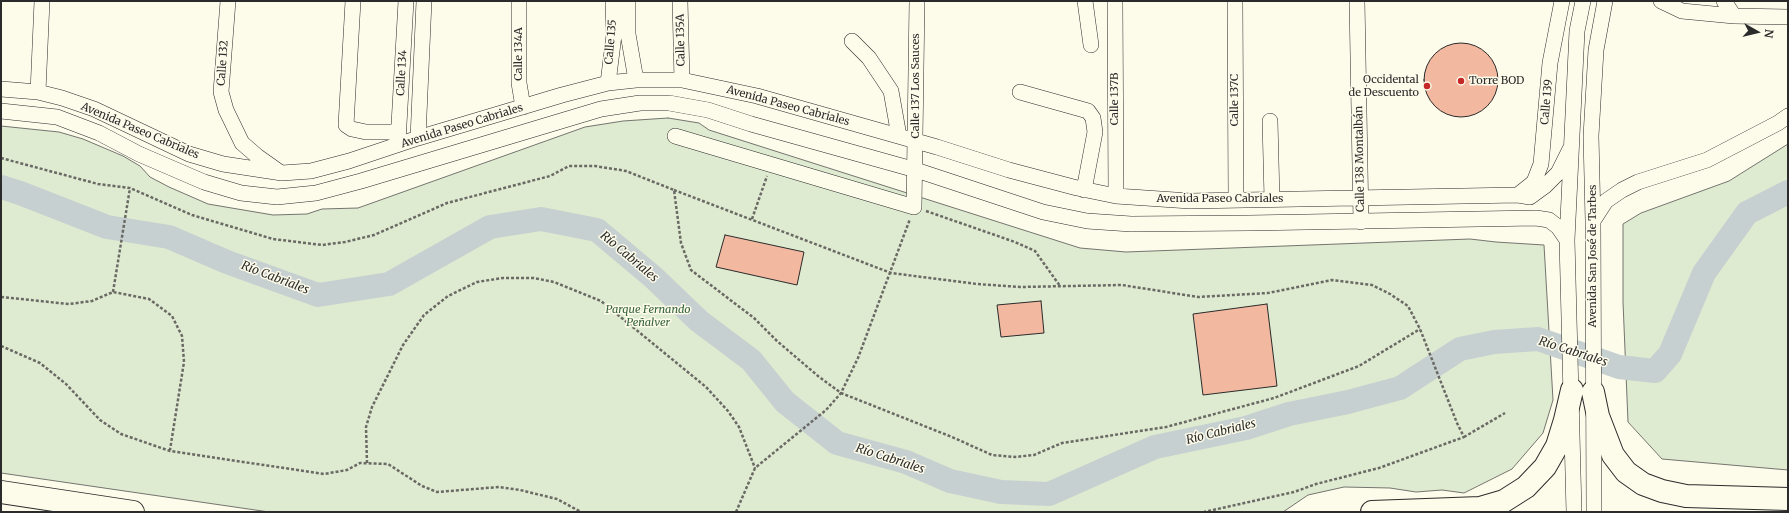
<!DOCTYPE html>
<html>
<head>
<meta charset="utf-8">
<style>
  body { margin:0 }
  #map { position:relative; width:1789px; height:513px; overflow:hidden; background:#fdfbea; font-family:Merriweather,serif }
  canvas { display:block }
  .frame { position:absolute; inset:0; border:2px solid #2b2b2b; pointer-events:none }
  .north { position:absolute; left:1737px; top:12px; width:40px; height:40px; -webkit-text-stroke:3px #fdfbea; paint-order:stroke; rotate:98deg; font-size:11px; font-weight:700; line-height:16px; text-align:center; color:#2b2b2b }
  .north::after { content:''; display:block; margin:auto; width:14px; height:18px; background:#2b2b2b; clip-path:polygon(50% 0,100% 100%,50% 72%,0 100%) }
</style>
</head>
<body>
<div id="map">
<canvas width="1789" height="513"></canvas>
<div class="frame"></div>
<div class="north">N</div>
</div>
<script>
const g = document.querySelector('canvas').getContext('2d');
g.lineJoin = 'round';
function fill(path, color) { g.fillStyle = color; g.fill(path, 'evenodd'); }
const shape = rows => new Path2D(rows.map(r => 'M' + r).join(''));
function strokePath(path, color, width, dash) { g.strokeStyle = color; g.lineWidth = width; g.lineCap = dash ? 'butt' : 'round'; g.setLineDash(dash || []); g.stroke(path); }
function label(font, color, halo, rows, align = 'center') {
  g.font = font + ' Merriweather,serif'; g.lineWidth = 3; g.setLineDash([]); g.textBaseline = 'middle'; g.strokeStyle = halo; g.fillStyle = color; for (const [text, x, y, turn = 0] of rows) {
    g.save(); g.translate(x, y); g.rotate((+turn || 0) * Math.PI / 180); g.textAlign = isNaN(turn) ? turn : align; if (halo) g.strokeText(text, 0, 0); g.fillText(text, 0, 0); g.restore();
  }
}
const green = shape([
  [668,118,699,123,709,130,1080,248,1126,252,1470,239,1496,242,1544,245,1553,400,1543,433,1512,469,1464,493,1442,490,1416,492,1390,488,1344,487,1308,495,1283,512,269,512,1,473,1,126,59,132,83,139,123,156,140,166,150,177,169,187,208,204,273,215,307,214,322,209,358,208,585,127,623,121,668,118],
  [1788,144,1788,470,1662,459,1628,422,1623,302,1623,224,1641,213,1729,181,1788,144]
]);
fill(green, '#deebd1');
strokePath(green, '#74746e', 1);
strokePath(shape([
  [1,187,20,193,107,227,169,237,227,262,318,295,389,284,490,227,541,219,597,230,653,277,699,321,751,360,785,402,837,443,906,462,950,481,1001,492,1049,494,1155,447,1246,428,1289,414,1348,402,1400,388,1460,349,1494,342,1538,339,1619,367,1655,371,1670,354,1704,273,1747,213,1788,192]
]), '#c7d0d0', 24);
const building = shape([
  '1424 80a37 37 0 1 1 74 0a37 37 0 1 1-74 0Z',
  [725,235,804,252,797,285,716,267,725,235],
  [1041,301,1044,333,1001,337,997,305,1041,301],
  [1267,304,1277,386,1203,395,1193,314,1267,304]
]);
fill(building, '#f2b8a0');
strokePath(building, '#2b2b2b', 1);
const minor = shape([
  [228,1,221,92,226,110,242,143,257,156,281,173],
  [353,1,346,125,352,129,366,132,399,132],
  [519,1,519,83,523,107],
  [628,1,628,34,636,80],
  [680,1,682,80],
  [1085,1,1091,45],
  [1115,1,1116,196],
  [1235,1,1236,200],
  [1357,1,1361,222],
  [1661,1,1682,11,1734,16,1788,17],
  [1724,1,1734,16],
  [852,41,869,58,891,91,899,136],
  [608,83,614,35,613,1],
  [1,89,38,92,62,98,94,109,189,154,223,164,282,173,311,171,349,161,418,138,562,95,608,83,636,80,682,80,757,96,937,147,1009,170,1077,188,1116,196,1190,201,1518,195,1530,197,1545,186,1558,173,1570,149],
  [38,92,42,1],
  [1020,92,1088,111,1093,118,1095,132,1084,190],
  [1,111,57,117,99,133,139,154,204,182,241,193,277,197,316,193,361,181,601,109,640,103,669,103,708,110,751,124,916,170,1043,212,1087,221,1131,224,1249,223,1536,218,1549,220,1558,227,1567,240],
  [1270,121,1272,199],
  [675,136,914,207,917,1],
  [418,138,424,1],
  [398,142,406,1],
  [1519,194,1534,182,1541,164,1550,63,1562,1],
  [1593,221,1606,201,1622,190,1638,182,1707,160,1778,123,1788,116],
  [1574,512,1567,240,1577,31,1583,1],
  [1594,512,1593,221,1591,136,1596,50,1605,1]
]);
const highway = shape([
  [1593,392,1598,416,1613,455,1626,472,1643,484,1662,491,1686,496,1788,499],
  [1,492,133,512],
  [1372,512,1480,508,1504,501,1526,487,1545,467,1557,446,1565,420,1572,390]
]);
strokePath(minor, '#2b2b2b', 16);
strokePath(highway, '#2b2b2b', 24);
strokePath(shape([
  [1,158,98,184,130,188,192,215,273,239,322,245,345,242,374,235,447,203,550,176,569,166,595,166,626,171,674,190,681,243,691,270,754,318,777,341,818,376,841,393,952,437,992,455,1015,457,1034,455,1062,443,1166,427,1274,398,1359,366,1420,329],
  [674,190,891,273,977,284,1020,287,1122,285,1198,297,1268,293,1332,280,1372,285,1390,294,1408,306,1420,329,1457,423,1464,437,1379,468,1316,484,1294,492,1204,512],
  [926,211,1015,242,1035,251,1060,286],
  [752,219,767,176],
  [113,292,130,188],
  [1,297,69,304,92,301,113,292,149,299,172,316,182,336,184,362,170,450],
  [1,346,40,363,66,384,100,420,121,434,170,451,324,474,347,470,360,463,388,464,422,486,437,492,499,487,520,490,557,499,581,512],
  [1464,437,1505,413],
  [367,463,366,427,372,407,403,345,424,315,448,296,477,282,503,278,534,278,554,282,601,301,706,387,728,411,739,427,755,468],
  [736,512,755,468,826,410,841,393,858,358,910,219]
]), '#6a6964', 2.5, [3, 2]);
strokePath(minor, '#fdfbea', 15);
strokePath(highway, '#fdfbea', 22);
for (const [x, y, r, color] of [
  [1461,81,4,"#c62828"],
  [1427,86,4,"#c62828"]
]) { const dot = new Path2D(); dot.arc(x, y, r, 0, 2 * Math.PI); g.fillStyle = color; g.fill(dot); strokePath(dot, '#fdfbea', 1.5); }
label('11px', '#2b2b2b', '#fdfbea', [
  ["Calle 135A",681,40,-91],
  ["Calle 135",611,42,-85],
  ["Calle 134A",519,54,-90],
  ["Calle 132",223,63,-86],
  ["Calle 134",402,73,-87],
  ["Calle 137 Los Sauces",916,86,-90],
  ["Calle 137B",1115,99,-90],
  ["Calle 137C",1235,100,-90],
  ["Calle 139",1547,102,-85],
  ["Avenida Paseo Cabriales",788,106,15],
  ["Avenida Paseo Cabriales",462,126,-17],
  ["Avenida Paseo Cabriales",140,131,23],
  ["Calle 138 Montalbán",1360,159,-91],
  ["Avenida Paseo Cabriales",1220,199],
  ["Avenida San José de Tarbes",1593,256,-90]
]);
label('11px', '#2b2b2b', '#fdfbea', [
  ["Occidental",1419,80],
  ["de Descuento",1419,93],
  ["Torre BOD",1469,81,"left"]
], 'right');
label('italic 11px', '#34623c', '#fdfbea', [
  ["Parque Fernando",648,310],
  ["Peñalver",648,323]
]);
label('italic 12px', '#2b2b2b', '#fdfbea', [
  ["Río Cabriales",629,257,40],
  ["Río Cabriales",275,278,21],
  ["Río Cabriales",1573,352,18],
  ["Río Cabriales",1221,432,-14],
  ["Río Cabriales",890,459,18]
]);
</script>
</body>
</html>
